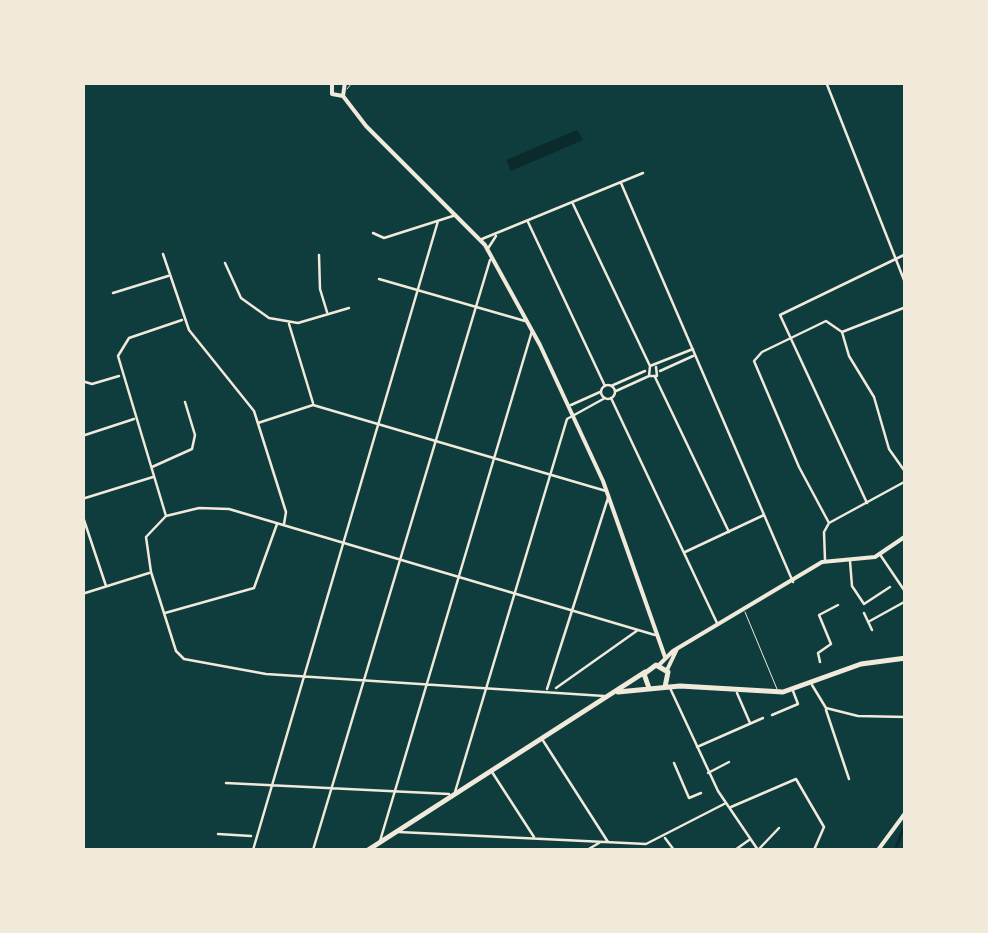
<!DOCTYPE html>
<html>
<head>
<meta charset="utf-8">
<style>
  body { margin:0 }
  #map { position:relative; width:988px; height:933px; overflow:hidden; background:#0f3d3e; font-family:"Space Grotesk",sans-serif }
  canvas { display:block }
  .frame { position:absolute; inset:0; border:85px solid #f1e9da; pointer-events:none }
</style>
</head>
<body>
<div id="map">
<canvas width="988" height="933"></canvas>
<div class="frame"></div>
</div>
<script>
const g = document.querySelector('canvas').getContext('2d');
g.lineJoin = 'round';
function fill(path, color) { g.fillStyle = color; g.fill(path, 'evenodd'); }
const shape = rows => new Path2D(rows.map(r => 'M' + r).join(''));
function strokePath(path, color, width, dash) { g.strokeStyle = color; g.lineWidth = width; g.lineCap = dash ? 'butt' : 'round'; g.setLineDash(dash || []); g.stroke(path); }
fill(shape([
  [577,130,583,140,511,171,506,160]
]), '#0a2a2b');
strokePath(shape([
  [895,850,906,822]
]), '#0a2a2b', 2.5);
strokePath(shape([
  [347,89,353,82],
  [745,612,777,689]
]), '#f1e9da', 1);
strokePath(shape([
  [772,715,798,704,793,691]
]), '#f1e9da', 2.5);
strokePath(shape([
  [826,82,906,285],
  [621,183,793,582],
  [573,204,650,366],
  [528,222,605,386],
  [373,233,384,238,456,215],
  [482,239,643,173],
  [487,250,496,236],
  [163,254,189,330,254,411,286,512,284,524],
  [319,255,320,289,327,312],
  [225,263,241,298,269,318,298,323,349,308],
  [379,279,525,321],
  [113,293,168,276],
  [906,307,842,332,849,356,874,397,889,449,906,473],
  [289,324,313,403],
  [656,367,657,376,649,376,650,366,693,349],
  [660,371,693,356],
  [655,377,729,532],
  [82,381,92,384,119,376],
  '601 392a7 7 0 1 1 14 0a7 7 0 1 1-14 0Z',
  [611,386,645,371],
  [616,391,649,376],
  [611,398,717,623],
  [571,405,600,392],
  [258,423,313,405,606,491],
  [82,436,134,419],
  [152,467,192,449,195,435,185,402],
  [82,499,153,477],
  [867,503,780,315,906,254],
  [82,514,106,586],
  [166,516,118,356,129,338,182,320],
  [829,523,799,467,754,361,762,352,826,321,842,332],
  [685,552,764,515],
  [881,556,904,590],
  [825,560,824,532,829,523,906,481],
  [850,561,852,586,864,604,890,587],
  [905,577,906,577],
  [82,594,149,573],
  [165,613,254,588,277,524],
  [864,613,872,630],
  [868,622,906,601],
  [820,662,818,653,831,644,819,615,838,605],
  [812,685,826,708,858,716,906,717],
  [556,688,638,630],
  [670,688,718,791,758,850],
  [547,689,608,498],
  [737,693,750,723],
  [604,696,266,674,184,659,176,651,151,572,146,537,166,516,199,508,229,509,655,635],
  [826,710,849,779],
  [542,739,608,842],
  [697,747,763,718],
  [674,763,689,798,701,793],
  [492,772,534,837],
  [708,773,729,762],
  [226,783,449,794],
  [455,792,567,419,605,398],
  [731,807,796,779,824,827,814,850],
  [399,832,646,844,726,803],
  [218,834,251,836],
  [665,838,674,850],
  [380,841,532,331],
  [759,849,779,828],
  [253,850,438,221],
  [313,850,490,260],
  [587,850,599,843],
  [735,850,749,840]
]), '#f1e9da', 2.5);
strokePath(shape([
  [878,850,906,812]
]), '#f1e9da', 4);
strokePath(shape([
  [332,82,332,94,343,96],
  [343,96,366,126,485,245,540,345,603,481,665,657],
  [343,96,345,82],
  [659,665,673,651,822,562,875,557,906,536],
  [667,670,677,649]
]), '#f1e9da', 4);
strokePath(shape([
  [649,688,644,674,656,665,668,672,665,687],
  [618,692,680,686,783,692,861,664,906,658],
  [368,850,645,672]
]), '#f1e9da', 5);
</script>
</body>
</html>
